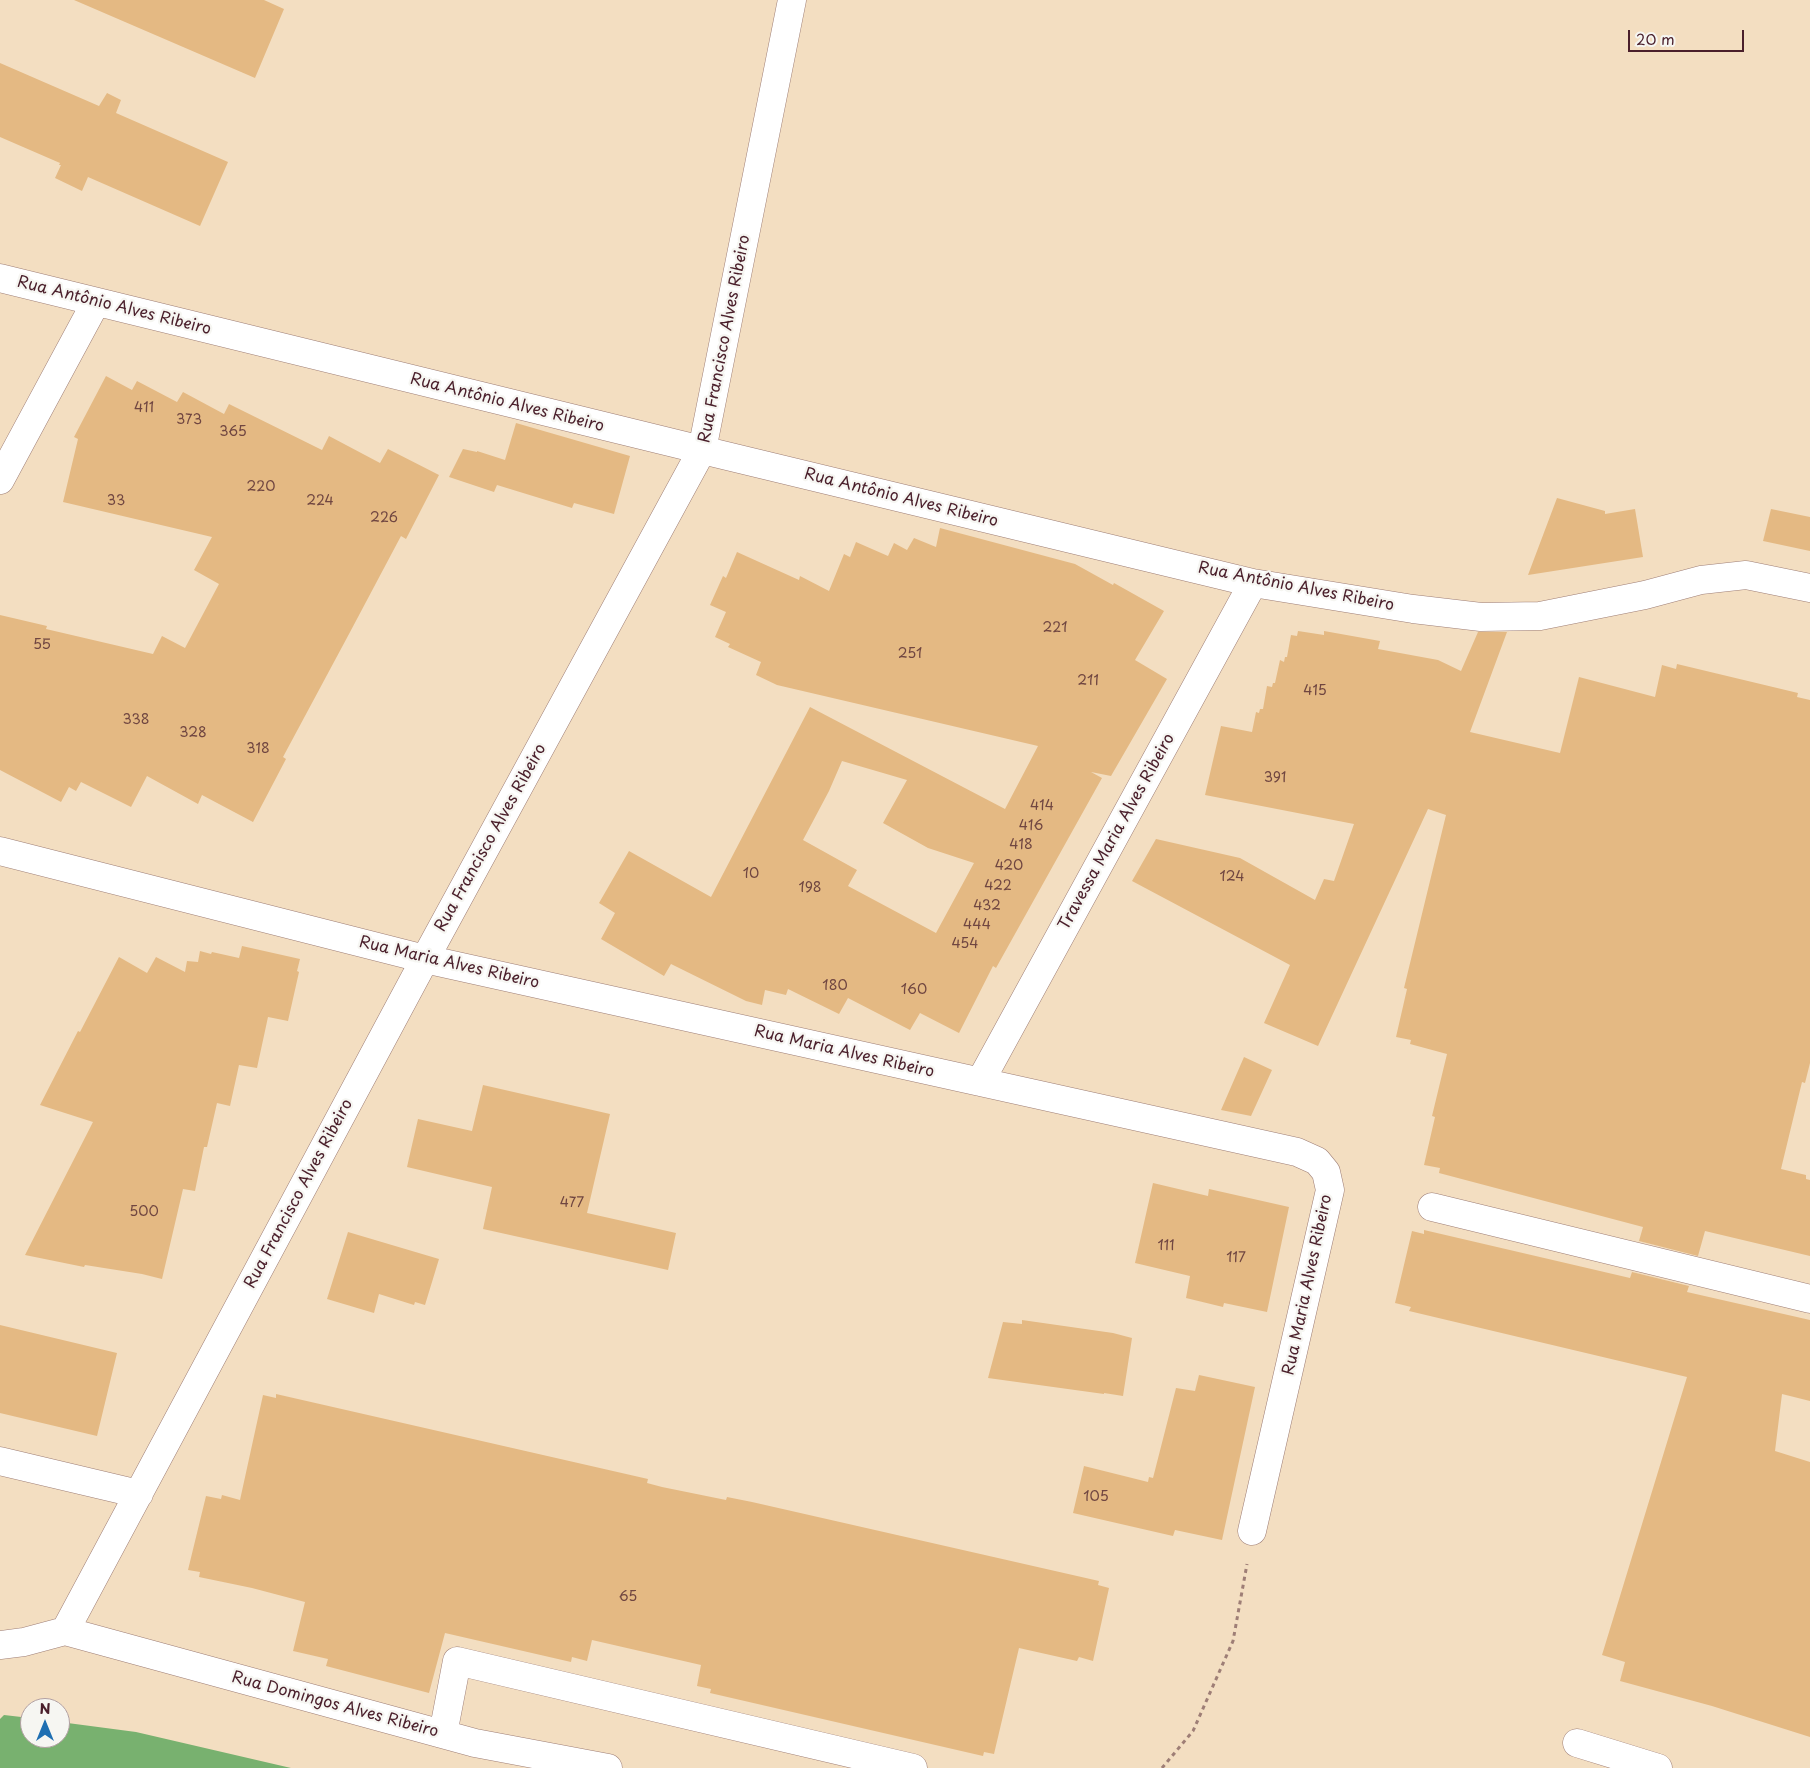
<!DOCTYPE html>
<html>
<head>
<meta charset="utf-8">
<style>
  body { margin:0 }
  #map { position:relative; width:1810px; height:1768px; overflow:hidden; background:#f3dec1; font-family:"Playpen Sans",sans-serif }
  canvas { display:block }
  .north { position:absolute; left:20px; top:1698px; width:50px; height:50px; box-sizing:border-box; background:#f6f6f2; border:1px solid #b1a0a2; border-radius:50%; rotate:0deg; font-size:14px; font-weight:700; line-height:20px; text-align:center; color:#4a1f2b }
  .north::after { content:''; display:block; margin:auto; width:18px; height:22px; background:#1f6fb2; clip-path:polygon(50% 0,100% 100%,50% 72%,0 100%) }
  .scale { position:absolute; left:1628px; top:30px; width:116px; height:22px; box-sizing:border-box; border:2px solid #4a1f2b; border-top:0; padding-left:6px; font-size:15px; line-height:18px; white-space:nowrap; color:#4a1f2b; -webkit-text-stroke:4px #f6f6f2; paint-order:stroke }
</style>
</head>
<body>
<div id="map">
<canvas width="1810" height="1768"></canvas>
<div class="north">N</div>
<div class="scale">20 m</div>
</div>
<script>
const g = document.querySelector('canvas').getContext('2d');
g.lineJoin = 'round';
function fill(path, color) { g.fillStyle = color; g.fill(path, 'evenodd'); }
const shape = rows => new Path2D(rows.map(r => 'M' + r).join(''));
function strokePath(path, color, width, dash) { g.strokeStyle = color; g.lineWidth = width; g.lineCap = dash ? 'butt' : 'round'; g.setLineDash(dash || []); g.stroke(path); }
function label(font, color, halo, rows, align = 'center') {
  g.font = font + ' "Playpen Sans",sans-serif'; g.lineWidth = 4.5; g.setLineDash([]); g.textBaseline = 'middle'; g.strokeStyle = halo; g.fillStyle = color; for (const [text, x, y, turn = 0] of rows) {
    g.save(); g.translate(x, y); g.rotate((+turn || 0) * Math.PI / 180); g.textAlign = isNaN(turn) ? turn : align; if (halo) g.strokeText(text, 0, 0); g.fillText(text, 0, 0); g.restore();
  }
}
fill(shape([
  [4,1715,30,1718,30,1738,60,1738,60,1722,136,1732,291,1768,0,1768,0,1719]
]), '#78b16f');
fill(shape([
  [74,0,264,0,284,9,255,78],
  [0,63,99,106,107,93,121,100,116,113,228,162,200,226,88,177,82,191,55,178,61,165,59,165,60,163,0,137],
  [106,376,132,390,137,381,177,402,183,392,224,414,229,404,322,450,329,436,380,463,388,449,439,475,406,539,401,536,349,634,283,757,286,759,253,822,202,795,198,804,147,776,131,807,81,782,76,791,69,787,61,802,0,770,0,615,47,626,46,629,153,654,162,636,185,648,219,584,194,570,212,537,63,502,78,439,74,437],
  [516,423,630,456,614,514,574,503,572,508,497,485,494,492,449,477,463,449,477,452,477,451,505,460],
  [1557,498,1605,511,1605,514,1635,509,1643,557,1528,575],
  [1771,509,1810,517,1810,551,1763,541],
  [940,528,1075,564,1113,585,1114,583,1164,611,1135,660,1167,679,1111,776,1091,772,1102,778,996,968,993,966,959,1033,920,1013,910,1030,848,998,839,1014,788,989,786,995,765,990,762,1005,746,1001,671,964,664,976,601,939,615,913,599,903,629,851,711,897,810,707,1005,809,1038,746,777,685,756,675,761,662,728,647,730,644,715,637,726,612,710,605,723,576,726,578,737,552,799,580,800,576,829,591,844,554,850,557,856,542,888,556,894,543,907,550,914,538,936,547],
  [842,761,907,780,883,823,928,848,974,863,936,933,848,886,857,870,803,840,829,791],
  [1298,631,1324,635,1324,631,1380,641,1378,649,1438,660,1461,671,1478,632,1507,632,1470,732,1560,753,1579,677,1655,697,1662,665,1676,669,1677,664,1798,693,1797,697,1810,700,1810,1063,1805,1083,1802,1082,1781,1169,1806,1175,1806,1179,1810,1180,1810,1256,1705,1231,1698,1256,1639,1241,1643,1227,1439,1173,1440,1168,1424,1165,1435,1117,1432,1116,1447,1054,1410,1044,1411,1040,1396,1037,1407,989,1404,988,1446,815,1428,809,1318,1046,1264,1023,1290,965,1132,881,1156,839,1240,858,1315,900,1324,879,1334,881,1354,824,1205,795,1221,726,1252,732,1256,712,1259,713,1260,709,1263,709,1267,686,1272,687,1273,683,1275,683,1280,660,1284,662,1285,657,1287,657,1291,635,1297,636],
  [242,946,300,959,297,971,299,972,288,1021,268,1017,257,1068,239,1065,230,1106,217,1103,207,1147,204,1147,195,1191,183,1189,162,1279,142,1274,85,1265,84,1267,25,1255,93,1122,40,1105,78,1031,80,1032,119,957,147,973,156,957,185,972,187,961,198,962,200,951,211,954,212,952,239,958],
  [1244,1057,1272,1070,1251,1116,1221,1110],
  [483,1085,610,1114,587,1213,676,1233,668,1270,483,1229,492,1187,407,1167,418,1119,472,1131],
  [1153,1183,1208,1196,1209,1189,1289,1207,1267,1312,1224,1303,1223,1307,1186,1298,1190,1276,1135,1263],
  [1424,1230,1630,1278,1632,1272,1689,1286,1687,1292,1810,1320,1810,1401,1782,1394,1775,1451,1810,1462,1810,1737,1712,1706,1620,1681,1625,1662,1602,1655,1687,1377,1409,1311,1411,1307,1395,1303,1412,1231,1424,1234],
  [348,1232,439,1259,425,1305,415,1302,414,1305,379,1294,374,1313,327,1299],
  [1022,1320,1113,1333,1132,1338,1123,1396,1104,1393,1104,1394,988,1378,1003,1322,1022,1324],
  [0,1325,117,1353,97,1436,0,1413],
  [1199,1375,1255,1387,1222,1540,1175,1530,1173,1536,1073,1513,1084,1466,1148,1482,1149,1477,1153,1478,1176,1388,1195,1391],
  [276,1394,648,1479,647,1483,662,1487,726,1500,727,1497,752,1502,1099,1581,1098,1585,1109,1588,1093,1661,1079,1657,1077,1661,1019,1648,994,1754,984,1752,983,1756,710,1693,711,1689,697,1686,701,1665,592,1640,587,1661,572,1657,571,1662,445,1633,429,1693,326,1666,328,1659,293,1651,305,1602,252,1588,199,1577,200,1572,188,1570,206,1496,221,1499,222,1495,240,1500,263,1395,276,1398]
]), '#e4b983');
const minor = shape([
  [0,278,702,450,1253,583,1413,609,1481,617,1540,616,1645,595,1701,580,1746,575,1810,588],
  [0,480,96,302],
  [0,851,425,959,1297,1152,1317,1161,1326,1172,1330,1190,1252,1531],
  [980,1082,1253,583],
  [1432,1207,1810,1299],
  [0,1461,139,1494],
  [65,1631,425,959,702,450,792,0],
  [65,1631,475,1743,608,1768],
  [0,1645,24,1642,65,1631],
  [443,1734,457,1661,913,1768],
  [1577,1743,1658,1768]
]);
strokePath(minor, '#9e7e76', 29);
strokePath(shape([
  [1162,1768,1193,1731,1233,1641,1247,1564]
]), '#9e7e76', 3, [4, 4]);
strokePath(minor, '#fff', 28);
label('14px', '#704641', null, [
  ["411",144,408],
  ["373",189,420],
  ["365",233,432],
  ["220",261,487],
  ["33",116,501],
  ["224",320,501],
  ["226",384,518],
  ["221",1055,628],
  ["55",42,645],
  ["251",910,654],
  ["211",1088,681],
  ["415",1315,691],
  ["338",136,720],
  ["328",193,733],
  ["318",258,749],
  ["391",1275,778],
  ["414",1042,806],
  ["416",1031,826],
  ["418",1021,845],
  ["420",1009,866],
  ["10",751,874],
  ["124",1232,877],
  ["422",998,886],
  ["198",810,888],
  ["432",987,906],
  ["444",977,925],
  ["454",965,944],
  ["180",835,986],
  ["160",914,990],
  ["477",572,1203],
  ["500",144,1212],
  ["111",1166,1246],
  ["117",1236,1258],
  ["105",1096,1497],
  ["65",628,1597]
]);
label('16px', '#4a1f2b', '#f6f6f2', [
  ["Rua Antônio Alves Ribeiro",114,306,14],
  ["Rua Francisco Alves Ribeiro",725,339,-79],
  ["Rua Antônio Alves Ribeiro",507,403,14],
  ["Rua Antônio Alves Ribeiro",901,498,14],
  ["Rua Antônio Alves Ribeiro",1296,587,11],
  ["Travessa Maria Alves Ribeiro",1117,832,-61],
  ["Rua Francisco Alves Ribeiro",491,838,-61],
  ["Rua Maria Alves Ribeiro",449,963,13],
  ["Rua Maria Alves Ribeiro",844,1052,13],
  ["Rua Francisco Alves Ribeiro",299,1194,-62],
  ["Rua Maria Alves Ribeiro",1308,1285,-78],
  ["Rua Domingos Alves Ribeiro",335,1705,15]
]);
</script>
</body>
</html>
